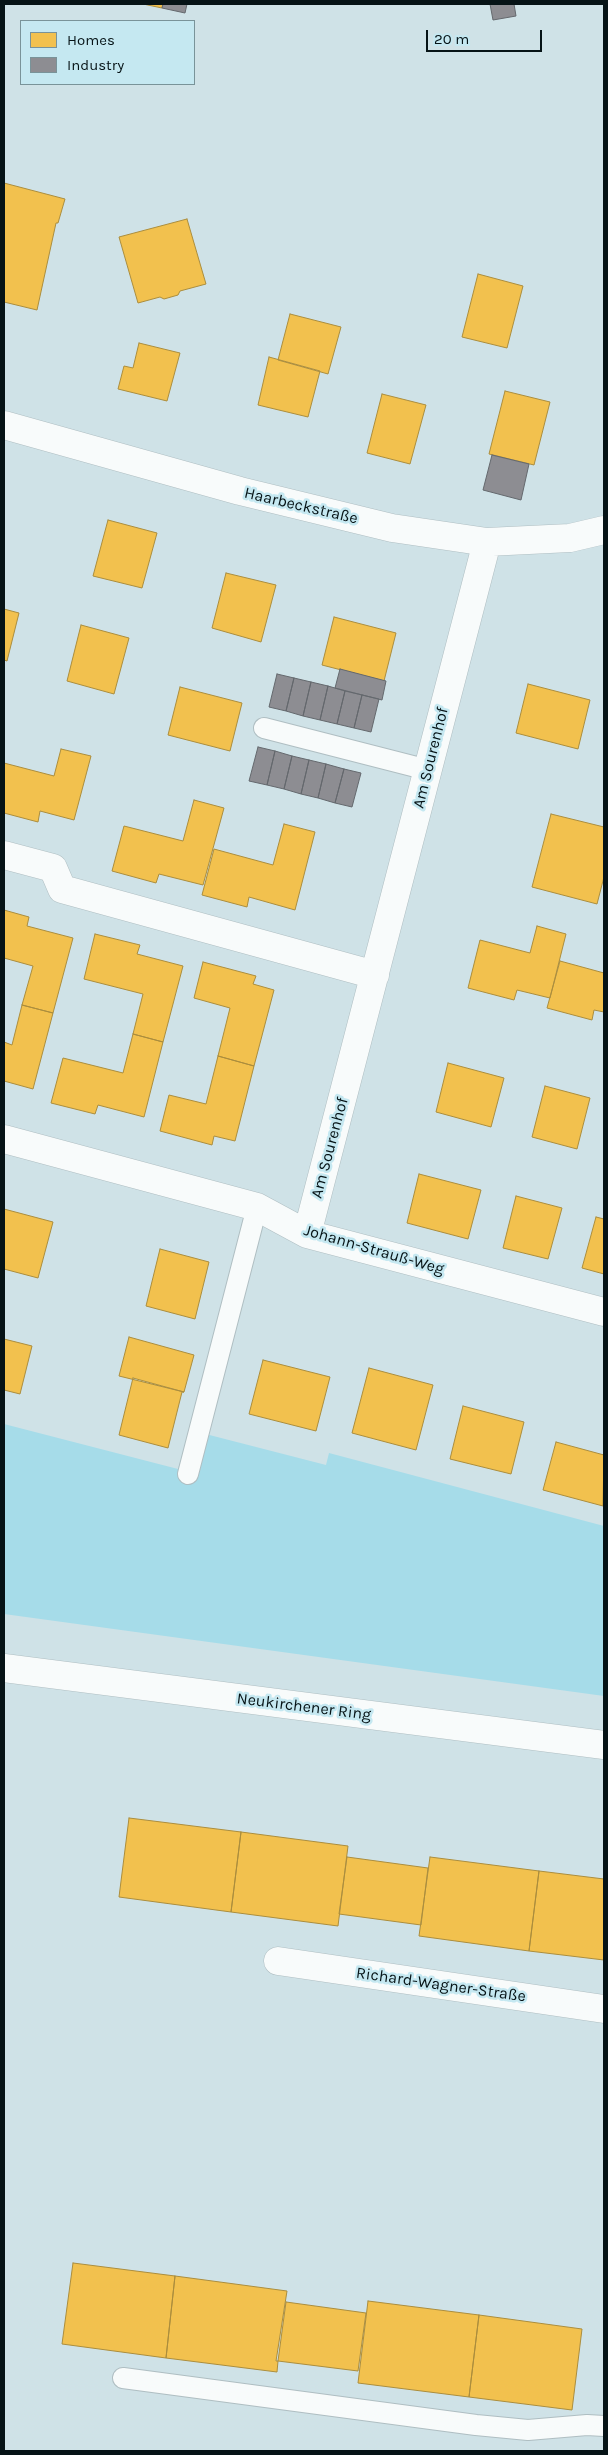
<!DOCTYPE html>
<html>
<head>
<meta charset="utf-8">
<style>
  body { margin:0 }
  #map { position:relative; width:608px; height:2455px; overflow:hidden; background:#cfe2e7; font-family:Karla,sans-serif }
  canvas { display:block }
  .frame { position:absolute; inset:0; border:5px solid #061316; pointer-events:none }
  .legend { position:absolute; left:20px; top:20px; width:175px; height:65px; box-sizing:border-box; background:#c5e8f1; border:1px solid #799399; margin:0; padding:6px 9px; list-style:none; font-size:15px; color:#061316 }
  .legend li { display:flex; align-items:center; gap:10px; height:25px }
  .legend b { width:25px; border:1px solid #799399 }
  .scale { position:absolute; left:426px; top:30px; width:116px; height:22px; box-sizing:border-box; border:2px solid #061316; border-top:0; padding-left:6px; font-size:15px; line-height:18px; white-space:nowrap; color:#061316; -webkit-text-stroke:4px #c5e8f1; paint-order:stroke }
</style>
</head>
<body>
<div id="map">
<canvas width="608" height="2455"></canvas>
<div class="frame"></div>
<ul class="legend">
<li><b style="height:14px;background:#f2c14e"></b>Homes</li>
<li><b style="height:14px;background:#8d8d92"></b>Industry</li>
</ul>
<div class="scale">20 m</div>
</div>
<script>
const g = document.querySelector('canvas').getContext('2d');
g.lineJoin = 'round';
function fill(path, color) { g.fillStyle = color; g.fill(path, 'evenodd'); }
const shape = rows => new Path2D(rows.map(r => 'M' + r).join(''));
function strokePath(path, color, width, dash) { g.strokeStyle = color; g.lineWidth = width; g.lineCap = dash ? 'butt' : 'round'; g.setLineDash(dash || []); g.stroke(path); }
function label(font, color, halo, rows, align = 'center') {
  g.font = font + ' Karla,sans-serif'; g.lineWidth = 5; g.setLineDash([]); g.textBaseline = 'middle'; g.strokeStyle = halo; g.fillStyle = color; for (const [text, x, y, turn = 0] of rows) {
    g.save(); g.translate(x, y); g.rotate((+turn || 0) * Math.PI / 180); g.textAlign = isNaN(turn) ? turn : align; if (halo) g.strokeText(text, 0, 0); g.fillText(text, 0, 0); g.restore();
  }
}
fill(shape([
  [4,1424,178,1469,190,1430,326,1465,329,1453,604,1526,604,1696,4,1614]
]), '#a6dce9');
const homes = shape([
  [143,4,163,4,162,8,143,4],
  [4,183,65,199,58,223,56,223,37,310,4,302,4,183],
  [187,219,206,284,180,291,178,295,164,299,160,297,138,303,119,237,187,219],
  [478,274,523,286,507,348,462,337,478,274],
  [290,314,341,327,328,374,278,360,290,314],
  [139,343,180,353,167,401,118,389,124,366,133,368,139,343],
  [269,357,320,371,308,417,258,405,269,357],
  [505,391,550,402,534,465,489,454,505,391],
  [382,394,426,405,410,464,367,453,382,394],
  [108,520,157,533,142,588,93,576,108,520],
  [226,573,276,585,261,642,212,628,226,573],
  [4,609,19,613,7,661,4,660,4,609],
  [334,617,396,633,384,681,322,665,334,617],
  [81,625,129,638,114,694,67,681,81,625],
  [528,684,590,700,578,749,516,733,528,684],
  [180,687,242,703,230,751,168,735,180,687],
  [61,749,91,756,74,820,40,811,38,822,4,813,4,763,54,776,61,749],
  [194,800,224,808,203,885,159,874,156,883,112,871,124,826,183,841,194,800],
  [551,814,604,827,604,877,597,904,532,887,551,814],
  [284,824,315,832,295,910,249,897,247,907,202,895,214,849,273,865,284,824],
  [4,910,29,917,27,926,73,938,53,1013,22,1005,33,966,4,958,4,910],
  [537,926,566,934,550,998,517,990,514,1000,468,988,480,940,530,953,537,926],
  [95,934,140,945,137,954,183,966,163,1042,133,1034,143,994,84,979,95,934],
  [560,961,604,973,604,1012,594,1010,592,1020,547,1008,560,961],
  [203,962,256,976,253,984,274,990,254,1066,218,1056,230,1008,194,998,203,962],
  [22,1005,53,1013,33,1089,4,1081,4,1042,12,1045,22,1005],
  [133,1034,163,1042,144,1117,98,1105,95,1114,51,1103,63,1058,123,1073,133,1034],
  [218,1056,254,1066,235,1141,214,1136,212,1145,160,1131,169,1095,206,1104,218,1056],
  [448,1063,504,1078,491,1127,436,1112,448,1063],
  [545,1086,590,1098,577,1149,532,1137,545,1086],
  [419,1174,481,1190,468,1239,407,1223,419,1174],
  [516,1196,562,1208,548,1259,503,1248,516,1196],
  [4,1209,53,1222,38,1278,4,1269,4,1209],
  [596,1217,604,1219,604,1274,582,1268,596,1217],
  [160,1249,209,1262,195,1319,146,1306,160,1249],
  [129,1337,194,1355,184,1392,119,1376,129,1337],
  [4,1339,32,1346,20,1394,4,1390,4,1339],
  [263,1360,330,1377,316,1431,249,1414,263,1360],
  [369,1368,433,1385,416,1450,352,1433,369,1368],
  [133,1378,184,1392,182,1392,168,1448,119,1435,133,1378],
  [463,1406,524,1422,511,1474,450,1459,463,1406],
  [556,1442,604,1455,603,1506,543,1490,556,1442],
  [129,1818,241,1832,231,1912,119,1897,129,1818],
  [241,1832,348,1846,338,1926,231,1912,241,1832],
  [347,1857,428,1868,421,1925,339,1914,347,1857],
  [430,1857,539,1871,529,1951,419,1936,430,1857],
  [539,1871,604,1879,604,1960,529,1951,539,1871],
  [73,2263,175,2276,166,2358,62,2344,73,2263],
  [175,2276,287,2291,276,2361,278,2361,277,2372,166,2358,175,2276],
  [368,2301,479,2315,469,2397,358,2383,368,2301],
  [286,2302,366,2313,358,2371,278,2361,286,2302],
  [479,2315,582,2329,572,2410,469,2397,479,2315]
]);
fill(homes, '#f2c14e');
strokePath(homes, '#ab8d3d', 1);
const industry = shape([
  [163,4,187,4,185,13,162,8,163,4],
  [490,4,514,4,516,16,493,20,490,4],
  [492,455,529,464,521,500,483,490,492,455],
  [340,669,386,681,382,700,335,688,340,669],
  [277,674,294,678,286,711,269,707,277,674],
  [294,678,311,682,303,716,286,711,294,678],
  [311,682,328,686,320,720,303,716,311,682],
  [328,686,345,691,337,724,320,720,328,686],
  [345,691,362,695,354,728,337,724,345,691],
  [362,695,379,699,371,732,354,728,362,695],
  [258,747,275,751,267,785,249,781,258,747],
  [275,751,292,756,284,789,267,785,275,751],
  [292,756,309,760,301,794,284,789,292,756],
  [309,760,326,764,318,798,301,794,309,760],
  [326,764,344,769,335,803,318,798,326,764],
  [344,769,361,773,352,807,335,803,344,769]
]);
fill(industry, '#8d8d92');
strokePath(industry, '#64686d', 1);
const service = shape([
  [264,728,428,770],
  [188,1474,257,1207],
  [123,2378,476,2425,528,2430,587,2425,604,2426]
]);
const minor = shape([
  [4,425,240,491,392,528,487,542,570,538,604,530],
  [4,855,53,868,62,889,375,975],
  [4,1139,257,1207,307,1234,604,1312],
  [307,1234,487,542],
  [278,1961,604,2009]
]);
const tertiary = shape([
  [4,1668,604,1745]
]);
strokePath(service, '#afbec2', 22);
strokePath(minor, '#afbec2', 29);
strokePath(tertiary, '#afbec2', 29);
strokePath(service, '#f8fbfb', 20);
strokePath(minor, '#f8fbfb', 28);
strokePath(tertiary, '#f8fbfb', 28);
label('16px', '#061316', '#c5e8f1', [
  ["Haarbeckstraße",301,506,13],
  ["Am Sourenhof",431,758,-76],
  ["Am Sourenhof",330,1148,-75],
  ["Johann-Strauß-Weg",374,1250,16],
  ["Neukirchener Ring",304,1707,7],
  ["Richard-Wagner-Straße",441,1985,8]
]);
</script>
</body>
</html>
